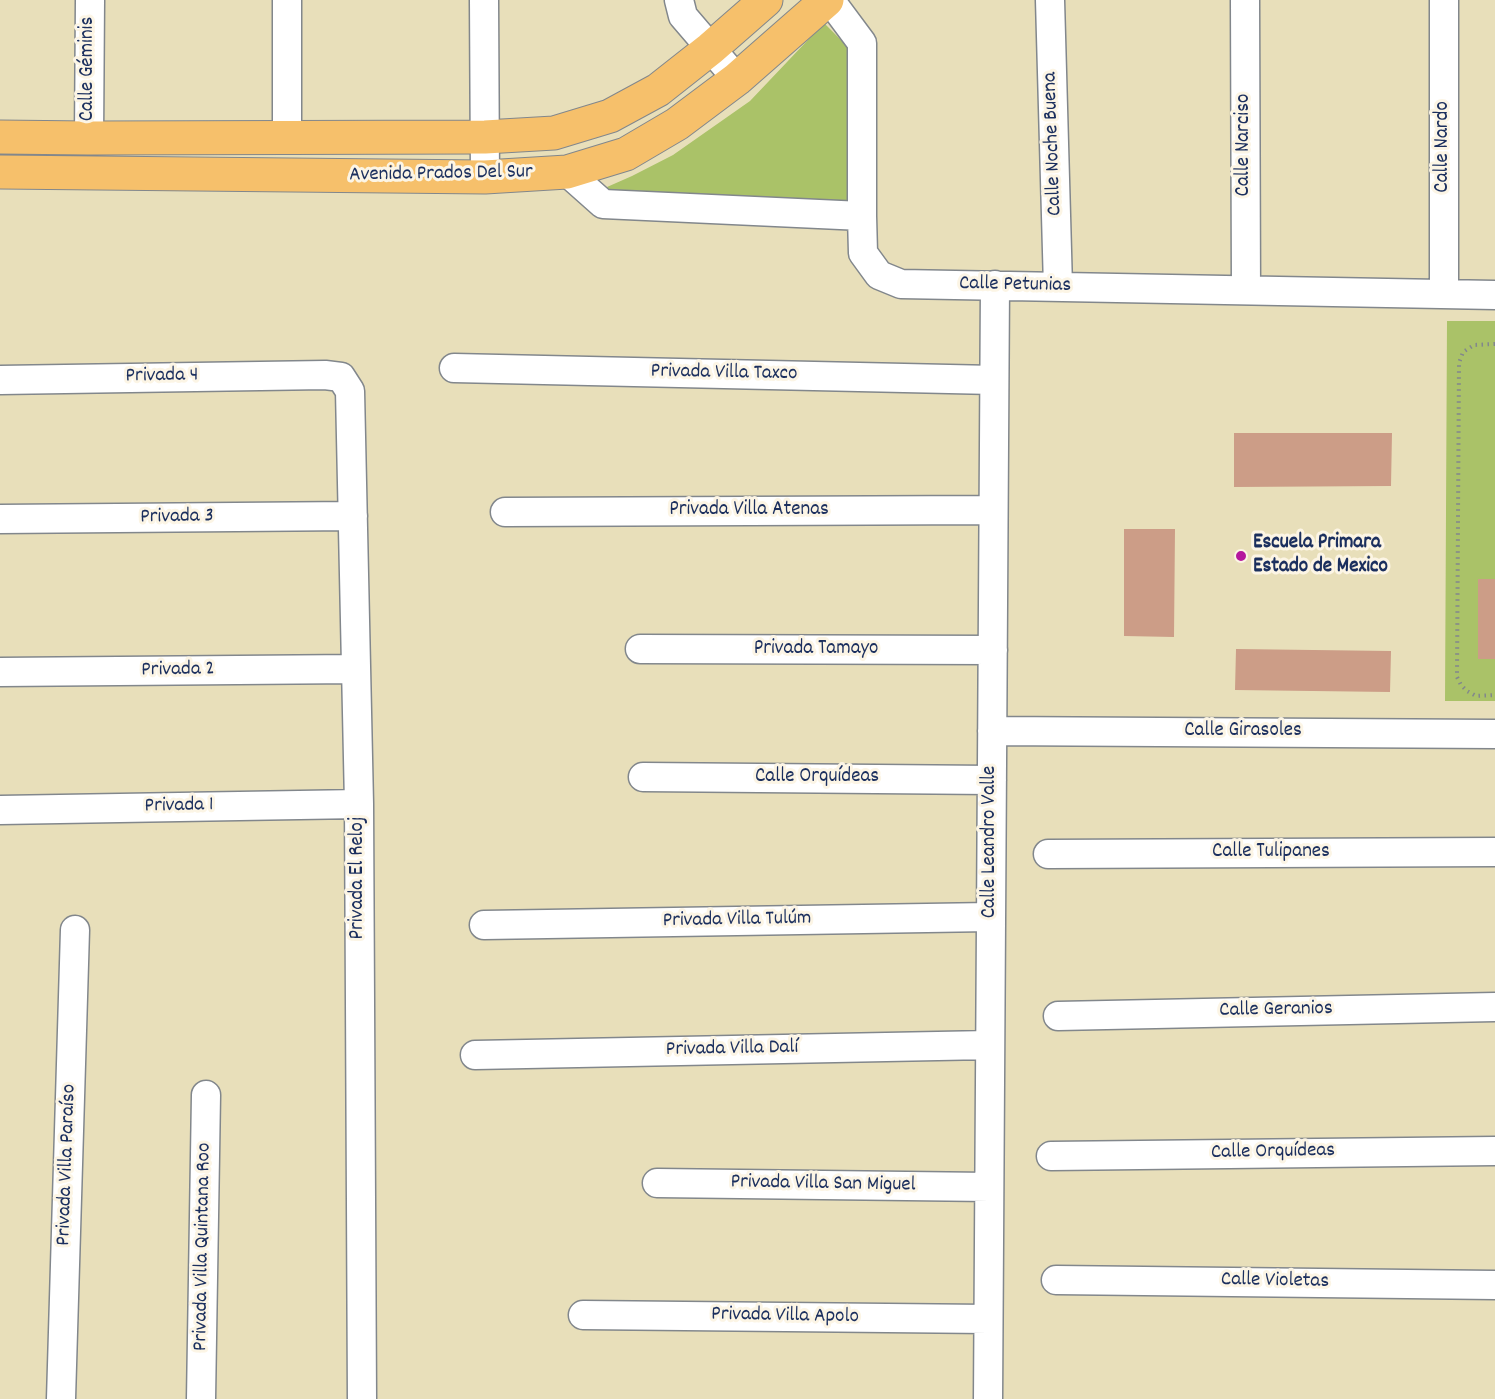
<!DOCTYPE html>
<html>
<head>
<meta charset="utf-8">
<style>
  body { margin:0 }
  canvas { display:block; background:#e8dfba }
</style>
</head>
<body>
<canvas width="1495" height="1399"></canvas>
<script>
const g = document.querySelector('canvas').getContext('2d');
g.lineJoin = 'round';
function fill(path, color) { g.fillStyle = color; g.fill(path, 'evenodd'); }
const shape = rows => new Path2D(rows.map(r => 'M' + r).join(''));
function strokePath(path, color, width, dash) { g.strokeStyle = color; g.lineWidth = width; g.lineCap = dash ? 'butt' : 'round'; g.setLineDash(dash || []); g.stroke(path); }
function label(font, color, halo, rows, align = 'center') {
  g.font = font + ' Dekko,sans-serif'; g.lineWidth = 6; g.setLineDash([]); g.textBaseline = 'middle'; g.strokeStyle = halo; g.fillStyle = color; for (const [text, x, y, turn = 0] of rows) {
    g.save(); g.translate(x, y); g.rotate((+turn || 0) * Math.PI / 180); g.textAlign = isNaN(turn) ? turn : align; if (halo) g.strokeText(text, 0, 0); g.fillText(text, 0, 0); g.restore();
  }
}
fill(shape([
  [824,23,857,56,853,203,609,194,607,187,632,176,673,155,750,101],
  [1447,321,1495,321,1495,701,1445,701]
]), '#aac268');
fill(shape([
  [1234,433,1392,433,1391,486,1234,487],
  [1124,529,1175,529,1174,637,1124,636],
  [1478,579,1495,579,1495,659,1478,659],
  [1236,649,1391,651,1390,692,1235,690]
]), '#cc9d87');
const minor = shape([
  [287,0,287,139],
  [484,0,485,177],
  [679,0,683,16,737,79],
  [830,0,862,43,862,216,863,253,879,275,901,284,1495,295],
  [1050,0,1058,287],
  [1245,0,1246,290],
  [89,138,90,0],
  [567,172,603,204,862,216],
  [1444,293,1444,0],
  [454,368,994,380],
  [0,380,325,375,341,377,350,391,359,804,362,1399],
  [505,512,993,510],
  [0,519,353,516],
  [640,649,993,650],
  [0,672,356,669],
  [992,731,1495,734],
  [643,777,992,780],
  [0,810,359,804],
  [1048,854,1495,852],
  [484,925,990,917],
  [1058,1016,1495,1007],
  [475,1055,989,1045],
  [1051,1156,1495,1151],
  [657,1183,989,1187],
  [1056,1280,1495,1285],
  [583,1315,988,1319],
  [61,1399,75,930],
  [201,1399,206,1095],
  [988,1399,995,285]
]);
const major = shape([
  [0,137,89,138,485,137,554,133,610,116,658,90,710,49,766,0],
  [0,172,485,177,567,172,626,154,677,124,737,79,827,0]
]);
strokePath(minor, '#82878c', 31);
strokePath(major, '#82878c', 35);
strokePath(shape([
  [1495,344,1474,345,1463,352,1459,363,1457,677,1461,685,1467,691,1476,696,1495,695]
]), '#82878c', 4, [1.5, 4.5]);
strokePath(minor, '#fff', 28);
strokePath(major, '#f6c06b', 33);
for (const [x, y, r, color] of [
  [1241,556,6,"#b5179e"]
]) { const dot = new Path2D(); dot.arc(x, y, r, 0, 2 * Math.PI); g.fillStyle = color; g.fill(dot); strokePath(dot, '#fcf5e5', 2); }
label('21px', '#1b2f5e', '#fcf5e5', [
  ["Calle Géminis",89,69,-90],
  ["Calle Noche Buena",1054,144,-92],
  ["Calle Narciso",1245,145,-90],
  ["Calle Nardo",1444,147,-90],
  ["Avenida Prados Del Sur",441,175,-1],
  ["Calle Petunias",1015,286,1],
  ["Privada Villa Taxco",724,374,1],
  ["Privada 4",162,377,-1],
  ["Privada Villa Atenas",749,511],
  ["Privada 3",177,518,-1],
  ["Privada Tamayo",816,650],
  ["Privada 2",178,671,-1],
  ["Calle Girasoles",1243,732],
  ["Calle Orquídeas",817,778],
  ["Privada 1",179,807,-1],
  ["Calle Leandro Valle",991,842,-90],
  ["Calle Tulipanes",1271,853],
  ["Privada El Reloj",359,878,-90],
  ["Privada Villa Tulúm",737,921,-1],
  ["Calle Geranios",1276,1011,-1],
  ["Privada Villa Dalí",732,1050,-1],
  ["Calle Orquídeas",1273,1153,-1],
  ["Privada Villa Paraíso",68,1165,-88],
  ["Privada Villa San Miguel",823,1185,1],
  ["Privada Villa Quintana Roo",204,1247,-89],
  ["Calle Violetas",1275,1282,1],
  ["Privada Villa Apolo",785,1317,1]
]);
label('bold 21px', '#1b2f5e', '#fcf5e5', [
  ["Escuela Primara",1253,544],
  ["Estado de Mexico",1253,568]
], 'left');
</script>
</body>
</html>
